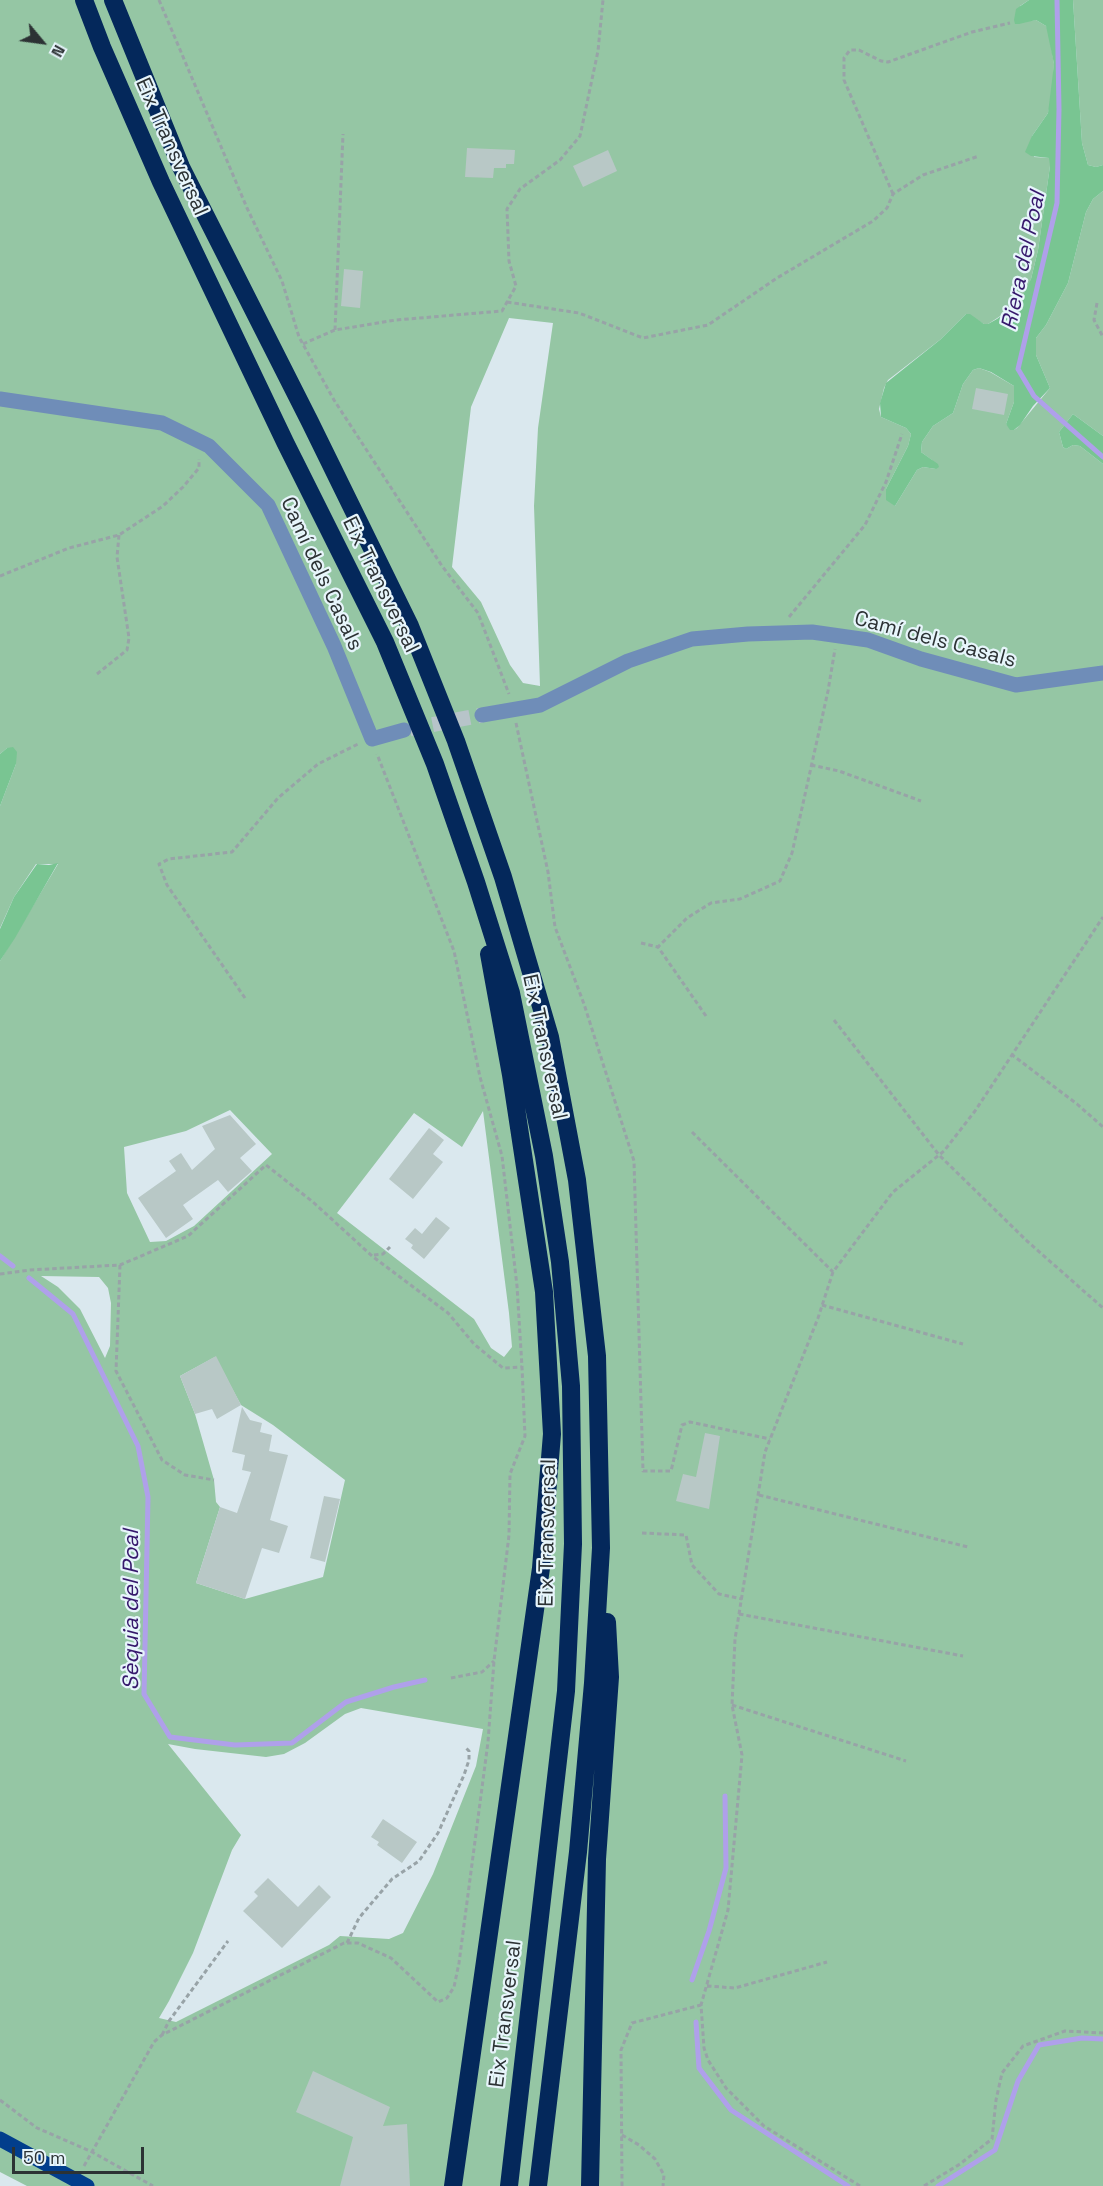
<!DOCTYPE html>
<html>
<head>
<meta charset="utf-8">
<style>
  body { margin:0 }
  #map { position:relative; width:1103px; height:2186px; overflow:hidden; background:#dae8ee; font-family:"Space Grotesk",sans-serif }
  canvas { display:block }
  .north { position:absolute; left:12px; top:12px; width:60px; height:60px; -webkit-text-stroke:4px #e7f5fb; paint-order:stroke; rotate:119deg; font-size:16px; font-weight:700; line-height:24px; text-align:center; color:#2c3234 }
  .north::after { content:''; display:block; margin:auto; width:21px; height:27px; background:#2c3234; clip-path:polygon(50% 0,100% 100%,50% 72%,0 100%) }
  .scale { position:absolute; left:12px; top:2147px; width:132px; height:27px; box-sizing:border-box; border:3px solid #2c3234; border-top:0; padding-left:8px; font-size:18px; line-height:21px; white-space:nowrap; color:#2c3234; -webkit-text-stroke:4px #e7f5fb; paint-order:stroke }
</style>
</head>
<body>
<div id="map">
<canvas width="1103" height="2186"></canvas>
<div class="north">N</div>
<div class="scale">50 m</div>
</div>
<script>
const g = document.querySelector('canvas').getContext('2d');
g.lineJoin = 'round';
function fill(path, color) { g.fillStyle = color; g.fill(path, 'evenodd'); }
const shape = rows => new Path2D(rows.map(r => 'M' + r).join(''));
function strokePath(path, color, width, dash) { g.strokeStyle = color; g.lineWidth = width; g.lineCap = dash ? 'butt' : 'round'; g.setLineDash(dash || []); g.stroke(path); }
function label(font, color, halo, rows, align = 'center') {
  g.font = font + ' "Space Grotesk",sans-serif'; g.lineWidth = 4.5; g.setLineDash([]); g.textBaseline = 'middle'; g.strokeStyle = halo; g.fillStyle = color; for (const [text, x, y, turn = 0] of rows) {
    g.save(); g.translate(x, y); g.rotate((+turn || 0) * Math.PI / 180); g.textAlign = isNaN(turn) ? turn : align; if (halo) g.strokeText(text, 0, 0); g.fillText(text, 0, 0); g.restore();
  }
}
fill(shape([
  [0,0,1029,0,1020,6,1025,21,1036,20,1046,26,1048,29,1054,64,1052,97,1048,113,1032,136,1034,157,1050,158,1050,166,1038,250,1030,283,1023,295,1011,309,988,324,984,324,966,314,941,339,888,380,884,388,879,409,881,417,906,428,911,434,908,446,886,489,895,506,917,470,923,467,936,469,932,460,921,452,922,442,933,426,953,413,963,384,973,370,979,368,990,372,1014,386,1014,402,1006,424,1014,430,1017,428,1050,388,1036,355,1036,338,1046,325,1068,283,1086,212,1093,199,1103,191,1103,436,1073,414,1059,432,1063,447,1066,449,1073,445,1080,446,1103,464,1103,2186,27,2186,0,2172,0,961,58,864,36,864,14,897,0,928,0,806,16,764,7,748,0,754],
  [509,318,553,323,538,428,534,506,540,686,523,683,510,665,481,602,452,567,471,407],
  [230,1110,272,1154,194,1226,166,1241,150,1242,127,1193,124,1147,186,1131],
  [483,1111,509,1313,512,1347,504,1357,491,1348,474,1319,337,1213,414,1113,462,1147],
  [41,1276,99,1277,108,1288,111,1303,110,1346,105,1358,80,1309,58,1287],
  [215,1357,241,1405,273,1425,345,1480,323,1577,245,1599,196,1583,220,1507,216,1502,214,1480,195,1414,180,1376],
  [361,1708,483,1729,476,1766,433,1874,403,1933,389,1939,340,1936,329,1945,176,2022,159,2018,169,2001,193,1953,232,1850,241,1835,168,1744,195,1749,266,1757,284,1754,305,1743,345,1714],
  [1073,0,1103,0,1103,165,1096,167,1088,165,1082,143]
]), '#95c6a4');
fill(shape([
  [1029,0,1073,0,1082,143,1088,165,1096,167,1103,165,1103,191,1093,199,1086,212,1068,283,1046,325,1036,338,1036,355,1050,388,1033,406,1020,425,1014,430,1010,430,1006,424,1014,402,1014,386,991,372,979,368,973,370,963,384,953,413,933,426,922,442,921,452,938,464,939,467,936,469,923,467,917,470,895,506,886,500,886,489,908,446,911,434,906,428,881,417,880,403,886,383,941,339,966,314,970,314,984,324,988,324,997,319,1011,309,1023,295,1031,279,1038,250,1050,166,1049,158,1031,156,1025,152,1032,136,1048,113,1054,64,1046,26,1036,20,1019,24,1015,24,1014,20,1016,9],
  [1073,414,1103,436,1103,464,1080,446,1073,445,1066,449,1063,447,1059,432],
  [13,747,17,752,16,764,0,806,0,754,7,748],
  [58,863,15,938,0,961,0,929,14,897,37,864,49,865]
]), '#79c592');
strokePath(shape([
  [1057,0,1059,109,1057,203,1018,369,1034,396,1103,457],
  [0,1256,13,1266],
  [29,1278,73,1314,138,1446,148,1497,144,1694,170,1737,235,1745,292,1743,346,1702,394,1687,425,1680],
  [692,1980,709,1931,726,1868,725,1796],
  [696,2022,699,2068,731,2110,848,2186],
  [938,2186,995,2150,1018,2081,1039,2045,1082,2038,1103,2039]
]), '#afa0ea', 5);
fill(shape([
  [467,148,515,150,514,164,506,164,506,168,494,168,493,178,465,177],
  [608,150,617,171,583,187,573,166],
  [344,269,363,271,360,308,341,306],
  [976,388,1008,394,1004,415,972,409],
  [230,1115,256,1144,240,1158,252,1171,228,1192,218,1180,183,1205,193,1219,166,1238,138,1198,176,1171,169,1161,181,1153,192,1170,215,1149,202,1126],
  [429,1128,444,1140,433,1154,443,1162,413,1199,389,1179],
  [436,1217,450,1228,424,1259,411,1248,413,1245,405,1239,415,1228,422,1234],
  [216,1356,241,1405,217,1419,212,1409,195,1414,180,1376],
  [242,1407,250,1420,262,1423,260,1432,272,1435,269,1451,288,1455,270,1520,288,1526,279,1553,262,1548,245,1599,196,1583,220,1507,237,1513,251,1472,242,1470,245,1455,232,1452],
  [705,1433,720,1436,709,1509,676,1501,683,1474,696,1477],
  [324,1496,340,1499,325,1562,310,1558],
  [383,1819,417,1842,402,1863,377,1845,379,1842,371,1837],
  [268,1878,298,1907,319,1885,331,1897,282,1948,243,1911,258,1896,254,1892],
  [313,2071,390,2107,383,2126,407,2124,410,2186,340,2186,353,2137,296,2112]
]), '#b8c8c6');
strokePath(shape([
  [410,729,482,715]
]), '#b7c4c9', 15, [15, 8]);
strokePath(shape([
  [159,0,247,208,282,281,299,337,334,400,442,566,478,613,509,694],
  [893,194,844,80,844,58,850,50,859,50,881,61,888,62,972,32,1010,23],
  [507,302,579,313,643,338,708,325,777,278,873,221,887,208,893,194,923,175,979,156],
  [1097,303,1094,320,1103,337],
  [335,330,343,134],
  [303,344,335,330,396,320,502,311,516,286,509,261,507,209,520,189,560,160,580,136,598,51,603,0],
  [0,576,69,548,119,535,163,506,183,487,199,468,199,459],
  [789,617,865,525,886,482,902,434],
  [97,674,127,650,129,638,117,557,119,535],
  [516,723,548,872,555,927,584,1004,634,1161,643,1471,671,1471,682,1425,690,1422,770,1439],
  [811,765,839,771,921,801],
  [641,943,658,947],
  [245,998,167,885,159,864,169,859,232,852,278,798,318,764,358,744],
  [706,1016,658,947,687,918,711,903,740,899,780,881,792,853,828,691,835,649],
  [834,1020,939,1155,1027,1241,1103,1308],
  [1011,1054,1077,1104,1103,1127],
  [692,1132,833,1272],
  [374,1255,383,1254,390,1247],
  [120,1265,116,1371,162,1460,185,1475,214,1480],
  [0,1274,30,1270,120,1265,188,1236,266,1165,313,1202,372,1256,448,1313,474,1344,503,1368,522,1367],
  [822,1305,963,1344],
  [759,1495,968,1547],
  [642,1533,686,1535,692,1565,719,1594,742,1599],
  [739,1614,963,1656],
  [451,1678,482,1672,494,1661],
  [732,1705,906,1761],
  [347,1943,359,1918,392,1879,419,1861,438,1833,464,1775,469,1760,469,1751,466,1748],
  [707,1986,735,1988,827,1962],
  [162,2035,169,2021,228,1941],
  [0,2100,37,2128,92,2152,153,2186],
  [622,2135,639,2145,655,2159,664,2175,663,2186],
  [84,2166,154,2042,162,2035,344,1943,358,1943,391,1958,438,2002,447,1998,454,1987,459,1963,488,1742,494,1661,509,1535,510,1474,525,1436,522,1367,517,1286,502,1156,480,1077,454,951,377,754],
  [622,2186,621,2050,632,2023,701,2005],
  [860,2186,764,2126,726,2088,708,2060,704,2048,701,2005,728,1910,742,1755,732,1705,735,1639,765,1452,818,1318,833,1272,893,1192,944,1151,975,1111,1103,917],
  [924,2186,960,2164,992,2139,996,2100,1002,2073,1023,2046,1065,2031,1103,2033]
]), '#98a3a7', 3, [4.5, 3]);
strokePath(shape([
  [0,399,162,423,209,446,268,505,334,646,372,739,404,730],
  [482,715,540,705,628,661,692,639,748,634,812,632,868,640,921,659,1016,685,1103,673]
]), '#6f8db8', 15);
strokePath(shape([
  [0,2139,87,2186]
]), '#023e8c', 15);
strokePath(shape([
  [84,0,102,47,161,182,285,442,385,642,435,764,476,882,511,993,544,1156,560,1262,571,1386,573,1544,566,1691,509,2186],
  [113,0,181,167,310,422,410,626,456,741,503,877,550,1037,577,1180,597,1356,601,1548,593,1683,578,1852,538,2186],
  [453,2186,541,1568,552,1434,544,1292,511,1075,489,954],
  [590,2186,597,1859,610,1677,607,1622]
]), '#04285b', 18);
label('21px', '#2c3234', '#e7f5fb', [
  ["Eix Transversal",171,147,66],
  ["Camí dels Casals",321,574,65],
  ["Eix Transversal",380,585,64],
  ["Camí dels Casals",935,640,15],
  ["Eix Transversal",544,1047,78],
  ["Eix Transversal",548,1533,-89],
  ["Eix Transversal",506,2014,-83]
]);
label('italic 22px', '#36186c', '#e7f5fb', [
  ["Riera del Poal",1024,261,-78],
  ["Sèquia del Poal",132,1610,-90]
]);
</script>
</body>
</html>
